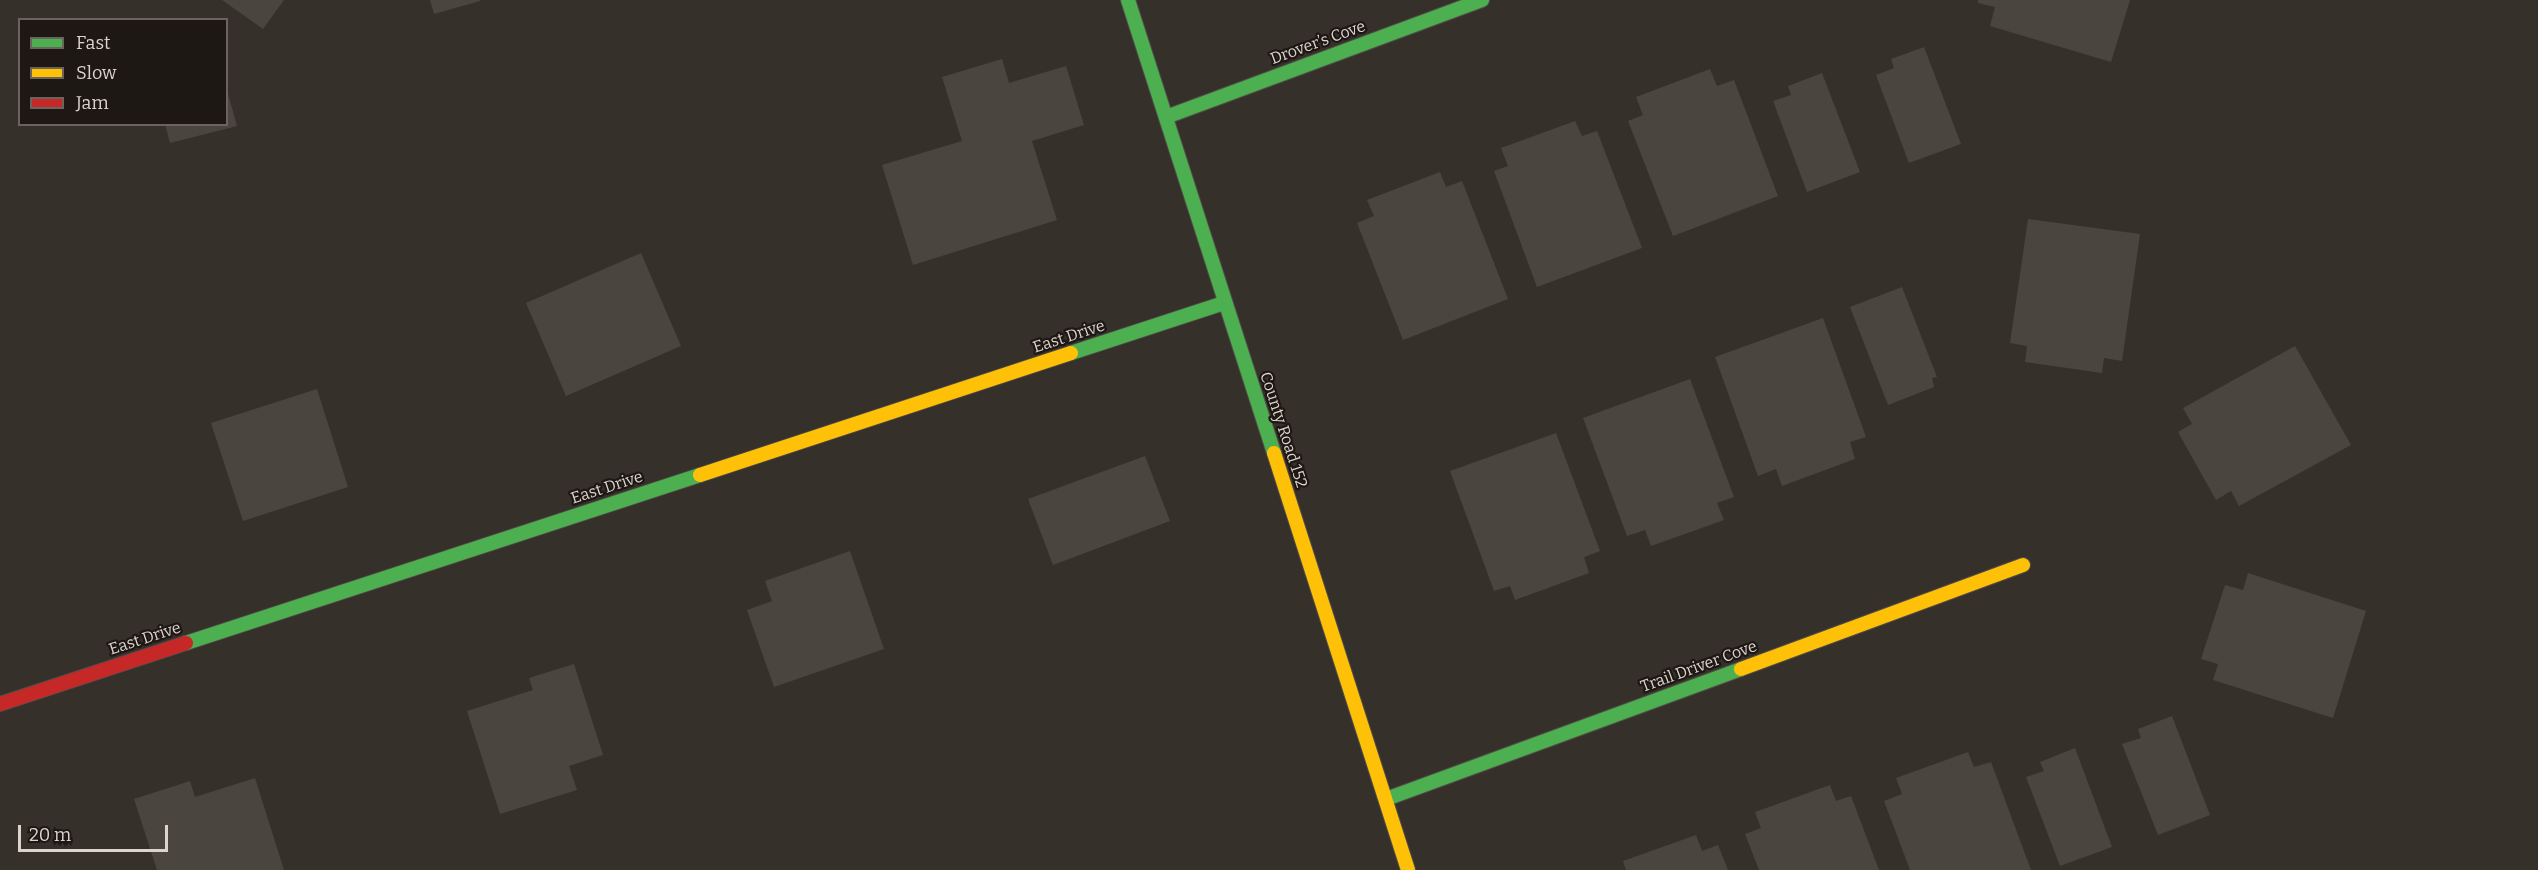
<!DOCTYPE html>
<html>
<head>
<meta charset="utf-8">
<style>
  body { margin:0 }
  #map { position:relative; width:2538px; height:870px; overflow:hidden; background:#36302a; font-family:Bitter,serif }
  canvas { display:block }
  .legend { position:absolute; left:18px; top:18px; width:210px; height:108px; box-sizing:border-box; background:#1e1814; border:2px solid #6a635e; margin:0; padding:8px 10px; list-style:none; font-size:18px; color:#dcd3cd }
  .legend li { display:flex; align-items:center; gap:12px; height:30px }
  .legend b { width:30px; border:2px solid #6a635e }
  .scale { position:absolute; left:18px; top:825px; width:150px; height:27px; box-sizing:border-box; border:3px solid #dcd3cd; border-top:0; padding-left:8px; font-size:18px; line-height:21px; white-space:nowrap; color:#dcd3cd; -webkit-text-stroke:4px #1e1814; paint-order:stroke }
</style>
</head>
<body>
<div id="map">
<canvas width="2538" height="870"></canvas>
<ul class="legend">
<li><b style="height:8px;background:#4caf50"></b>Fast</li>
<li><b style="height:8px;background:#ffc107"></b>Slow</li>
<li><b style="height:8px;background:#c62828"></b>Jam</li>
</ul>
<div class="scale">20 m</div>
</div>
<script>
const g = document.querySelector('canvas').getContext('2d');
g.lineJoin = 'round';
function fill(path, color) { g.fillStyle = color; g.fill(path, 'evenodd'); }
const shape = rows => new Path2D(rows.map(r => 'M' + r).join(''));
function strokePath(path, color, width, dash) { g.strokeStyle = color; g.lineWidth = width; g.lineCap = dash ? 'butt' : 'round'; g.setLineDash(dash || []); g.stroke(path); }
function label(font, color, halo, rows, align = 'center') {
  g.font = font + ' Bitter,serif'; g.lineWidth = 4.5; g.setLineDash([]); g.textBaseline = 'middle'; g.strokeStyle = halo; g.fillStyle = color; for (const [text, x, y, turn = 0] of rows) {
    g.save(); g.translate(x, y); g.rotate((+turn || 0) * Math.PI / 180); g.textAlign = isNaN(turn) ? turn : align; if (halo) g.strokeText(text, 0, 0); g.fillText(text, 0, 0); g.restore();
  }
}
fill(shape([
  [222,0,284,0,263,29],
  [430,0,480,0,480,1,434,14],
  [1978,0,2130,0,2111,62,1990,26,1995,7,1978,3],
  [1924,47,1961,144,1909,163,1876,75,1894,68,1891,59],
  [1002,59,1009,83,1066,66,1084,125,1032,141,1057,220,913,265,882,165,962,141,942,77],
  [1710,69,1717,86,1734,80,1778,196,1673,236,1628,121,1643,115,1636,97],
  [1822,73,1860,172,1807,192,1773,101,1791,95,1788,86],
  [227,90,237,126,170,143,165,124,226,124],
  [1575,121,1582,136,1597,131,1642,248,1537,287,1494,171,1508,166,1501,148],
  [1440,172,1446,187,1462,181,1508,299,1403,340,1357,223,1374,216,1367,200],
  [2028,219,2140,234,2122,361,2104,358,2102,373,2025,362,2027,346,2010,343],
  [641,253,681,346,566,396,526,303],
  [1902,287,1937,377,1932,378,1934,387,1888,405,1850,307],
  [1823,318,1866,437,1850,442,1855,459,1782,486,1776,469,1758,476,1715,357],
  [2295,346,2351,445,2239,506,2231,491,2216,500,2178,432,2192,424,2183,408],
  [1690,379,1734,497,1717,503,1724,520,1651,546,1645,530,1627,536,1583,418],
  [317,389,348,487,243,521,211,423],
  [1556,433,1600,551,1584,557,1589,573,1515,600,1510,586,1494,591,1450,471],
  [1145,456,1170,521,1053,565,1028,499],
  [850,551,884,649,774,687,747,610,772,601,765,581],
  [2248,573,2366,611,2333,718,2213,680,2218,664,2201,659,2225,585,2243,590],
  [574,664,603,755,569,766,577,790,500,814,467,711,533,690,529,678],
  [2172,716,2210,815,2158,835,2122,744,2141,738,2138,729],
  [2075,748,2112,847,2060,866,2026,777,2044,771,2040,762],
  [1968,752,1974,767,1991,762,2031,870,1910,870,1884,801,1902,794,1896,778],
  [255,778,284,870,157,870,134,799,190,781,195,797],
  [1830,785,1836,801,1851,796,1879,870,1759,870,1745,834,1761,828,1755,812],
  [1696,835,1702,851,1718,845,1728,870,1626,870,1623,861]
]), '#4b4540');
const fast = shape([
  [1128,0,1274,453],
  [1166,117,1482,0],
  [1071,353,1224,303],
  [186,643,700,475],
  [1386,799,1741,669]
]);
const slow = shape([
  [1274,453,1408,870],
  [700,475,1071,353],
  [1741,669,2023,565]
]);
const jam = shape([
  [0,704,186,643]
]);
strokePath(fast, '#524d48', 16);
strokePath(slow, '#524d48', 16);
strokePath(jam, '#524d48', 16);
strokePath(fast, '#4caf50', 14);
strokePath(slow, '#ffc107', 14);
strokePath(jam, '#c62828', 14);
label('16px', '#dcd3cd', '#1e1814', [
  ["Drover’s Cove",1318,43,-20],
  ["East Drive",1069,337,-18],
  ["County Road 152",1283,430,72],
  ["East Drive",607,488,-18],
  ["East Drive",145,639,-18],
  ["Trail Driver Cove",1699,667,-20]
]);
</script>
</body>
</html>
